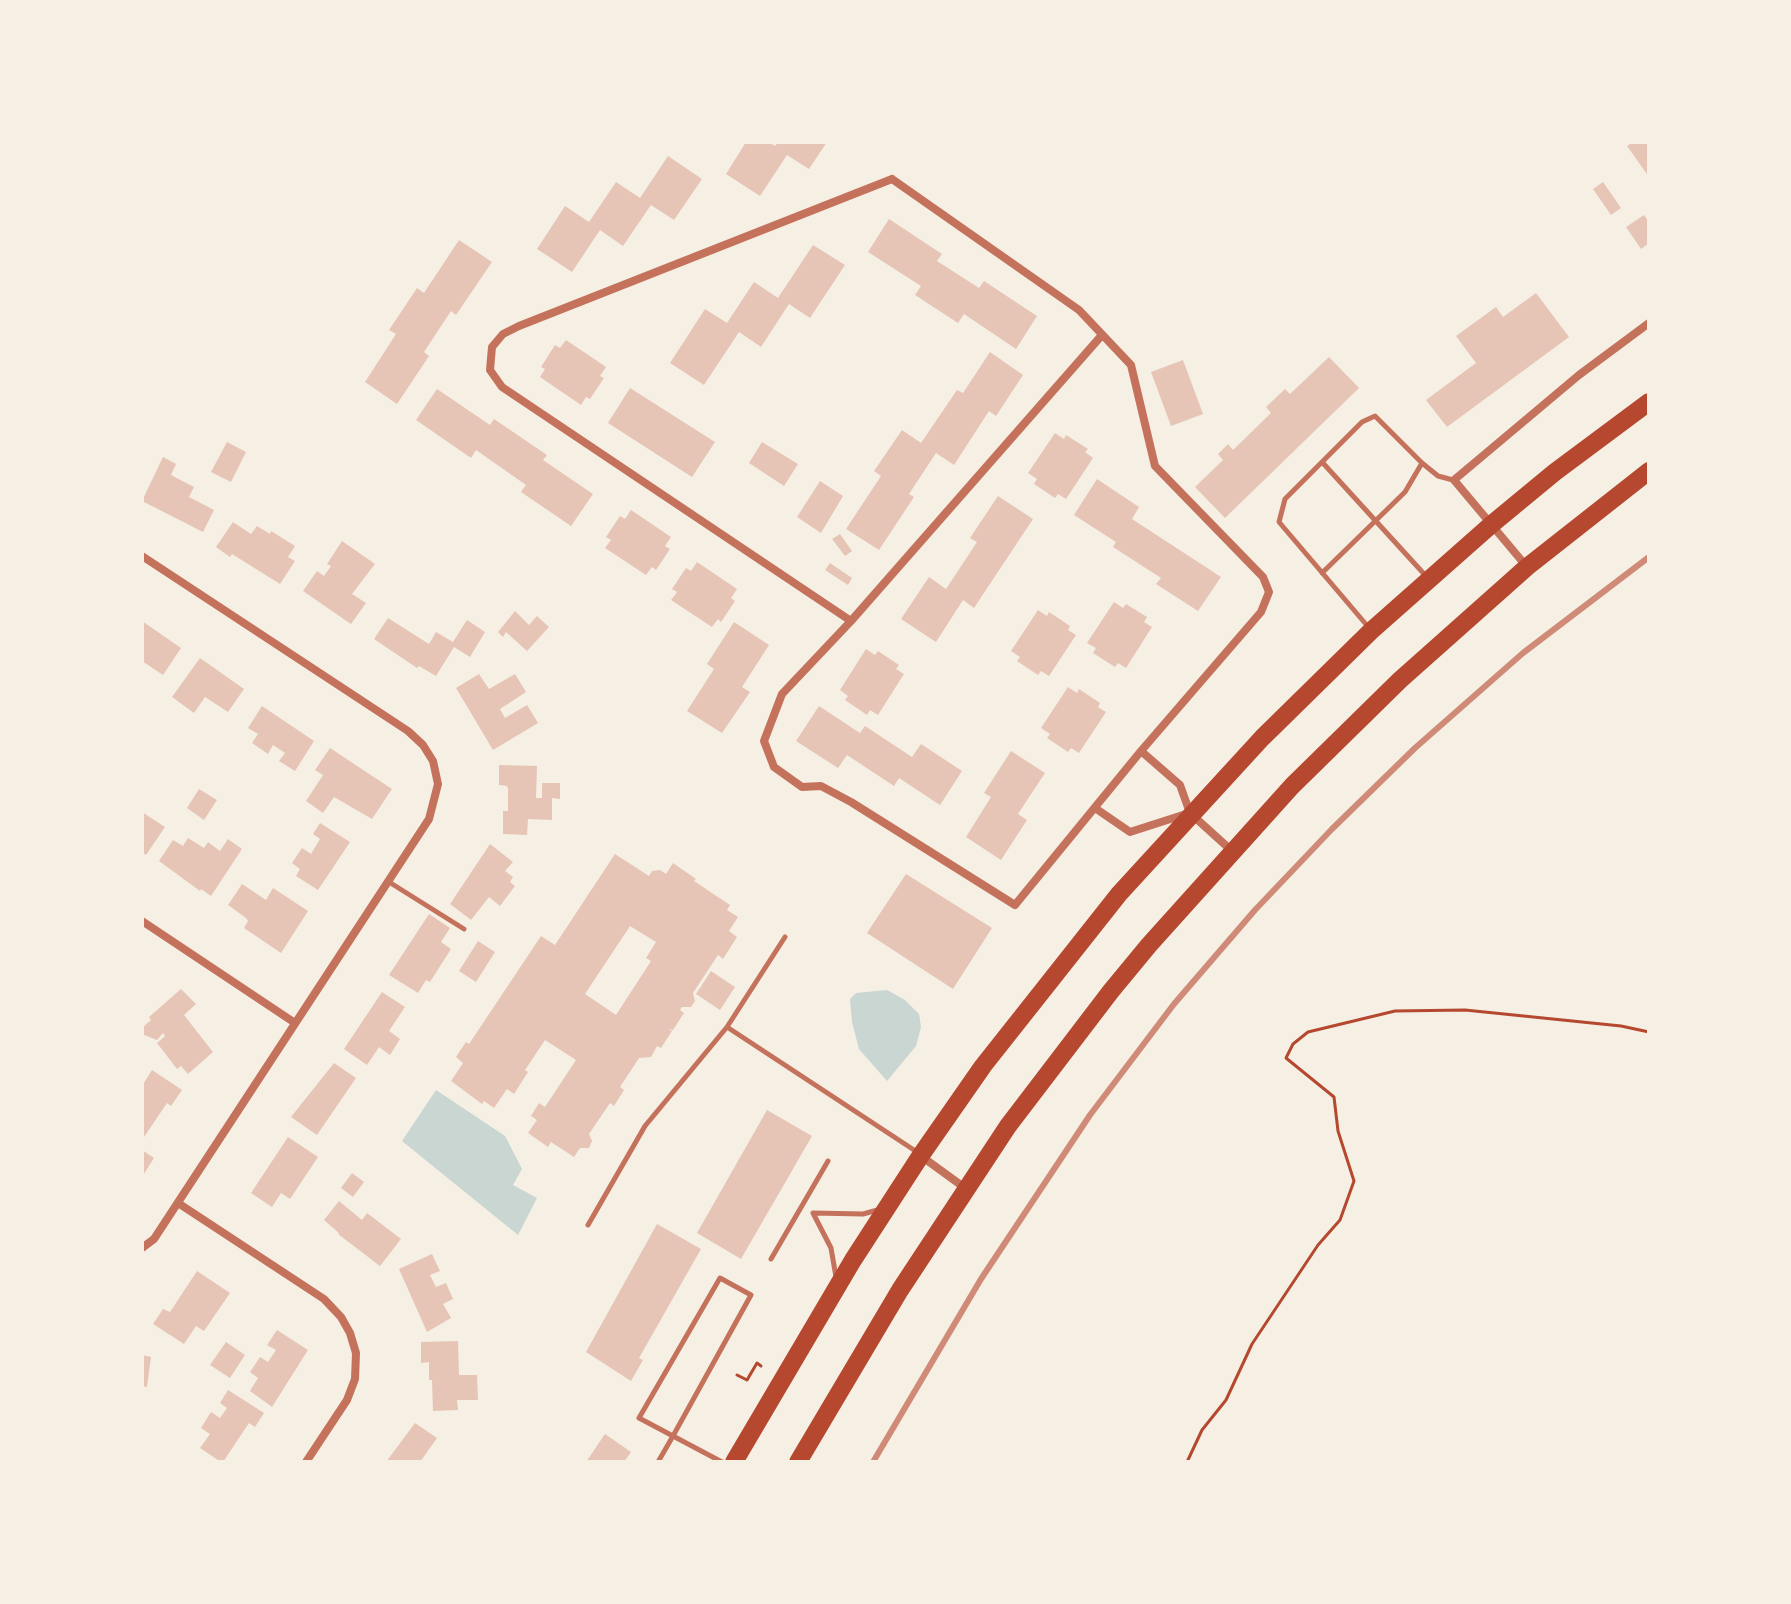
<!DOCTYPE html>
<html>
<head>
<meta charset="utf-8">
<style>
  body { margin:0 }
  #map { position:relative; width:1791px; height:1604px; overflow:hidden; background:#f6efe4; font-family:Quicksand,sans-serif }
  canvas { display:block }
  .frame { position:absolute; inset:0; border:144px solid #f6efe4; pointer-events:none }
</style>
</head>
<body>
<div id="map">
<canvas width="1791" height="1604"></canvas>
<div class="frame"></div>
</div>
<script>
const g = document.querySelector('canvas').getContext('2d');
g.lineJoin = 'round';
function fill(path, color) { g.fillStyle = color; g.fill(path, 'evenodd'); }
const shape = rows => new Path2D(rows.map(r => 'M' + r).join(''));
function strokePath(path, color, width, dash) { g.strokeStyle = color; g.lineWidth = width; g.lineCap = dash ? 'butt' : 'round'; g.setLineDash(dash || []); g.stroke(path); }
fill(shape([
  [887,990,905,1000,919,1014,921,1027,916,1046,887,1081,859,1049,852,1022,850,999,856,993],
  [436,1090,505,1136,522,1169,513,1185,537,1198,518,1235,402,1141]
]), '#c9d6d2');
fill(shape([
  [746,142,769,142,775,146,778,142,827,142,809,169,787,155,760,196,726,174],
  [1633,142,1649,142,1649,177,1627,146],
  [668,156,702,179,674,220,651,205,623,246,600,230,572,272,537,249,565,206,589,222,616,182,640,198],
  [1603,182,1621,208,1611,215,1593,189],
  [1644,215,1649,222,1649,243,1641,249,1626,227],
  [889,219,942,254,937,261,979,288,984,281,1037,316,1016,349,964,314,958,323,915,295,921,286,868,252],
  [459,240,492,262,456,315,451,311,424,352,429,356,397,404,365,382,396,334,389,330,417,288,424,293],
  [813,245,845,265,810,318,789,304,761,347,739,332,704,385,670,363,705,309,727,323,754,282,778,298],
  [1536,293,1569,337,1447,427,1426,400,1476,363,1456,336,1496,307,1503,317],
  [566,340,606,367,600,376,604,378,590,399,586,397,581,405,540,377,545,369,541,367,555,345,560,348],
  [990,352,1023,375,996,416,989,411,954,465,936,453,909,494,914,497,879,550,846,529,881,476,874,471,902,430,921,443,957,390,963,393],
  [1329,357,1359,388,1225,518,1195,487,1223,460,1218,454,1228,444,1233,450,1271,413,1266,407,1285,389,1290,394],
  [1183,360,1203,414,1171,426,1151,372],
  [630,388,715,442,692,477,608,423],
  [437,389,490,425,494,419,547,455,543,460,593,494,571,526,521,492,526,485,476,450,471,458,416,420],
  [1055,433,1064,439,1066,435,1088,449,1085,452,1093,458,1066,499,1058,494,1055,498,1034,484,1037,479,1028,473],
  [227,442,246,452,231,482,211,472],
  [762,442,798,464,784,486,749,463],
  [163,457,176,464,171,475,194,487,189,497,214,510,203,532,142,501],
  [1097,479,1139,507,1132,519,1221,577,1198,611,1156,584,1161,578,1113,547,1116,542,1074,515],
  [820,481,843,496,821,533,797,517],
  [998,496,1033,519,974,608,963,600,936,642,901,619,929,577,946,589,977,542,970,538],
  [631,510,671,537,665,546,670,549,656,570,652,567,646,575,605,548,611,540,606,537,620,516,625,519],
  [233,522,251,534,257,526,270,534,271,531,295,546,288,557,295,561,280,584,232,554,230,557,216,547],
  [840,534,852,551,845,556,832,539],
  [342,541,375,564,352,594,366,603,351,624,303,591,317,571,324,576,331,566,327,564],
  [697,562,737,589,731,598,735,601,721,622,718,619,712,627,671,600,677,592,672,589,686,568,691,571],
  [830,563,852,578,848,585,825,570],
  [1114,602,1123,608,1126,604,1147,617,1144,622,1152,627,1126,668,1118,663,1115,667,1093,653,1096,648,1087,643],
  [1038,610,1047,616,1049,612,1070,626,1068,630,1076,635,1049,676,1041,671,1038,675,1017,661,1020,657,1011,651],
  [515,611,529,625,537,616,549,627,527,651,506,632,503,637,498,632],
  [388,618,429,644,436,632,453,642,467,620,485,632,470,657,454,647,436,676,419,666,417,668,374,639],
  [142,621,181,648,163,675,142,661],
  [734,622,769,645,742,687,750,692,722,733,687,711,714,669,707,664],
  [866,649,875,655,878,651,899,665,896,669,904,674,878,715,870,710,867,715,845,700,848,696,840,690],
  [200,658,244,689,228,712,205,697,194,713,172,697],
  [479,674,489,689,515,674,526,692,500,709,505,718,527,705,538,723,493,750,456,688],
  [1068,687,1077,693,1079,689,1100,703,1098,707,1106,712,1079,753,1071,748,1068,752,1047,738,1050,734,1041,728],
  [262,706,314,741,295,771,279,761,285,753,273,745,268,754,252,743,258,734,248,728],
  [819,706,860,733,865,726,912,757,921,744,962,771,940,805,899,778,894,786,847,755,838,768,796,741],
  [330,748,392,789,372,819,334,797,323,813,306,801,323,775,315,770],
  [1011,751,1045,773,1018,814,1027,820,1001,860,966,837,991,797,984,793],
  [499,765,537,766,536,798,542,798,542,783,560,783,560,799,552,798,552,820,528,819,527,835,503,834,503,811,508,811,508,789,507,786,499,785],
  [199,789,217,800,204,820,187,808],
  [142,812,165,827,146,855,142,852],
  [320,823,350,842,318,890,296,876,300,869,292,863,302,848,311,854,320,839,313,834],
  [188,838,204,848,208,842,220,851,228,839,242,849,211,896,201,889,200,891,159,861,173,840,183,846],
  [490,844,513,862,505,871,513,877,510,882,515,886,500,906,489,897,471,920,450,904],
  [615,854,649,876,652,871,660,870,666,874,673,863,696,879,694,881,730,905,727,910,738,917,729,931,737,937,723,959,718,955,693,993,695,1001,691,1007,682,1007,680,1010,684,1013,673,1030,668,1029,672,1031,661,1048,657,1046,651,1057,639,1058,620,1087,624,1090,614,1106,610,1103,589,1134,592,1141,589,1148,580,1148,574,1157,551,1142,548,1147,528,1133,537,1120,531,1116,539,1103,545,1107,576,1060,545,1040,525,1070,528,1072,514,1094,507,1089,494,1108,484,1101,482,1104,451,1081,463,1063,456,1057,466,1042,469,1044,541,936,555,945],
  [630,926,656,942,646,958,651,961,616,1015,585,994],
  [906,874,992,928,953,989,867,933],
  [242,884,266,900,273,888,308,911,281,953,244,928,248,921,246,918,228,905],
  [429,914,450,928,441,942,451,949,430,982,426,980,418,993,389,975],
  [478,941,495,952,476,982,459,971],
  [711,971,735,987,720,1010,696,994],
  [181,989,196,1004,184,1015,213,1052,188,1074,181,1066,177,1069,157,1043,165,1036,163,1033,157,1040,142,1034,142,1028,151,1020,149,1017],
  [382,992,405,1007,389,1031,400,1039,390,1055,379,1047,367,1065,344,1049],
  [334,1063,356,1078,317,1135,291,1117],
  [152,1070,182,1090,171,1106,167,1103,142,1140,142,1086],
  [767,1110,812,1136,741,1259,697,1233],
  [288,1137,318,1157,290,1199,281,1193,272,1207,251,1193],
  [142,1150,154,1158,142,1177],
  [352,1173,364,1182,353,1197,341,1188],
  [339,1201,362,1220,367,1213,401,1239,380,1266,338,1234,339,1233,324,1220],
  [657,1224,701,1249,639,1358,643,1360,631,1381,586,1352],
  [432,1254,440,1271,430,1275,436,1287,446,1283,453,1299,443,1304,451,1318,427,1332,399,1269],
  [197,1271,230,1293,204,1331,196,1326,184,1344,153,1324,163,1309,170,1312],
  [277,1330,308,1350,272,1407,250,1391,258,1378,250,1372,260,1357,268,1362,276,1350,267,1345],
  [458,1341,459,1375,477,1375,478,1400,457,1400,458,1410,433,1411,432,1380,429,1380,429,1362,421,1363,421,1342],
  [226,1342,245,1355,230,1378,210,1365],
  [142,1355,151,1357,147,1387,142,1386],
  [228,1390,264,1413,255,1427,249,1423,223,1462,221,1462,200,1448,210,1434,201,1428,211,1412,220,1418,227,1408,220,1403],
  [415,1423,437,1438,420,1462,386,1462],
  [605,1434,631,1452,624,1462,586,1462]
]), '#e6c5b7');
strokePath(shape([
  [737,1375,747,1380,757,1363,761,1366],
  [1187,1462,1202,1430,1226,1400,1252,1344,1318,1245,1340,1220,1354,1181,1338,1131,1334,1097,1286,1058,1293,1044,1308,1032,1395,1011,1465,1010,1621,1026,1649,1032]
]), '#b5482f', 3);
strokePath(shape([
  [1322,462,1425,575],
  [1322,573,1405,492,1422,463],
  [1370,629,1279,522,1285,499,1362,422,1375,416,1422,463,1438,476,1453,480],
  [389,882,464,929],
  [727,1027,785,937],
  [588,1225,645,1126,727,1027,917,1152],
  [771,1259,828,1161],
  [836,1277,831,1248,813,1213,863,1214,881,1209],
  [658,1462,673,1436,751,1295,720,1278,639,1418,673,1436,722,1462]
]), '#c5725c', 5);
strokePath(shape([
  [892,179,1079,310,1131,365,1155,466,1263,577,1269,592,1261,612,1141,751,1015,905,851,802,821,786,802,787,774,767,764,741,782,694,851,621,502,387,490,370,492,347,503,334,519,326,892,179],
  [142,556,408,731,423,745,433,761,438,784,429,819,154,1239,142,1248],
  [1527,567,1454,480,1579,375,1649,323],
  [851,621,1102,335],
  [1141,751,1180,785,1190,813,1232,851],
  [1095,808,1130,832,1186,814],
  [142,921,295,1023],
  [921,1156,965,1188],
  [178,1203,324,1299,341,1317,350,1333,356,1353,355,1379,347,1400,306,1462]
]), '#c5725c', 8);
strokePath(shape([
  [734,1462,853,1260,921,1155,983,1066,1119,894,1262,738,1371,631,1492,524,1555,472,1649,402],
  [798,1462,900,1290,1008,1126,1111,991,1149,945,1292,786,1400,680,1527,567,1649,471]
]), '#b5482f', 18);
strokePath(shape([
  [873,1462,981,1279,1090,1115,1174,1004,1255,910,1332,829,1415,748,1523,653,1649,557]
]), '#cf8b77', 6);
</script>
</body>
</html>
